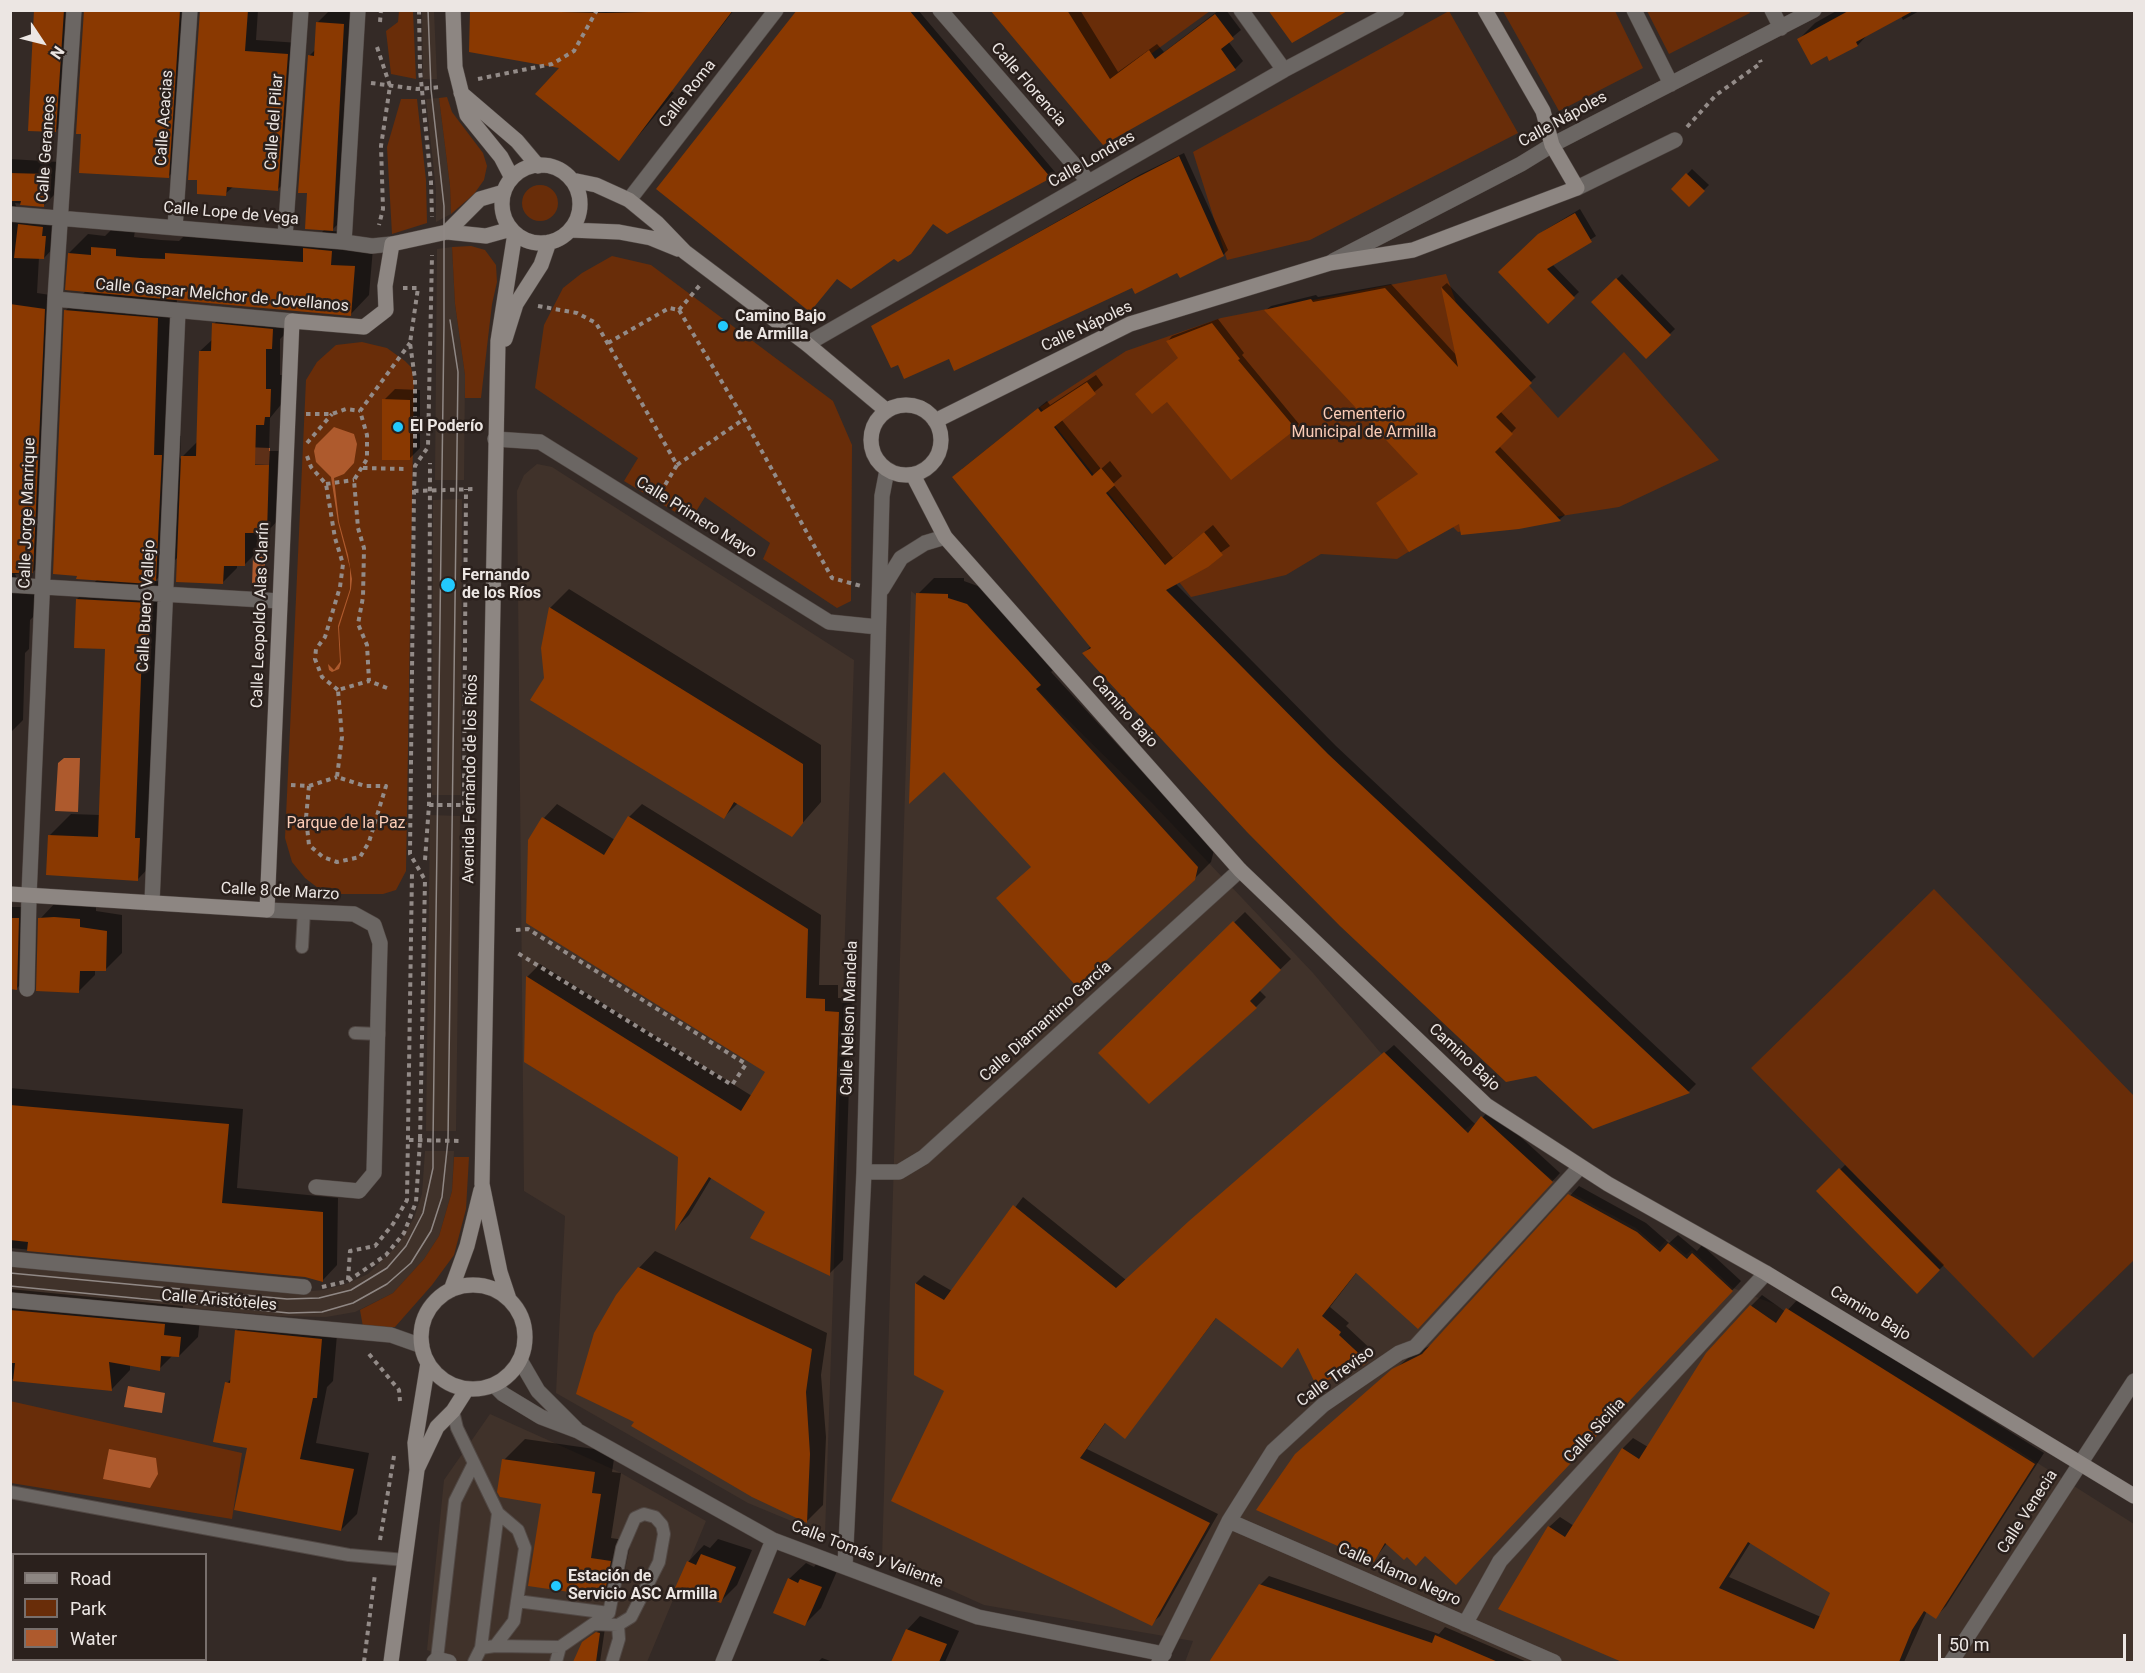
<!DOCTYPE html>
<html>
<head>
<meta charset="utf-8">
<style>
  body { margin:0 }
  #map { position:relative; width:2145px; height:1673px; overflow:hidden; background:#342a26; font-family:Roboto,sans-serif }
  canvas { display:block }
  .frame { position:absolute; inset:0; border:12px solid #ece6e3; pointer-events:none }
  .legend { position:absolute; left:12px; top:1553px; width:195px; height:108px; box-sizing:border-box; background:#2a201c; border:2px solid #786f6c; margin:0; padding:8px 10px; list-style:none; font-size:18px; color:#ece6e3 }
  .legend li { display:flex; align-items:center; gap:12px; height:30px }
  .legend b { width:30px; border:2px solid #786f6c }
  .north { position:absolute; left:12px; top:12px; width:60px; height:60px; -webkit-text-stroke:4px #2a201c; paint-order:stroke; rotate:125deg; font-size:16px; font-weight:700; line-height:24px; text-align:center; color:#ece6e3 }
  .north::after { content:''; display:block; margin:auto; width:21px; height:27px; background:#ece6e3; clip-path:polygon(50% 0,100% 100%,50% 72%,0 100%) }
  .scale { position:absolute; left:1938px; top:1634px; width:188px; height:27px; box-sizing:border-box; border:3px solid #ece6e3; border-top:0; padding-left:8px; font-size:18px; line-height:21px; white-space:nowrap; color:#ece6e3; -webkit-text-stroke:4px #2a201c; paint-order:stroke }
</style>
</head>
<body>
<div id="map">
<canvas width="2145" height="1673"></canvas>
<div class="frame"></div>
<ul class="legend">
<li><b style="height:8px;background:#8d8682"></b>Road</li>
<li><b style="height:16px;background:#692d09"></b>Park</li>
<li><b style="height:16px;background:#ae5a2d"></b>Water</li>
</ul>
<div class="north">N</div>
<div class="scale">50 m</div>
</div>
<script>
const g = document.querySelector('canvas').getContext('2d');
g.lineJoin = 'round';
function fill(path, color) { g.fillStyle = color; g.fill(path, 'evenodd'); }
const shape = rows => new Path2D(rows.map(r => 'M' + r).join(''));
function strokePath(path, color, width, dash) { g.strokeStyle = color; g.lineWidth = width; g.lineCap = dash ? 'butt' : 'round'; g.setLineDash(dash || []); g.stroke(path); }
function label(font, color, halo, rows, align = 'center') {
  g.font = font + ' Roboto,sans-serif'; g.lineWidth = 5; g.setLineDash([]); g.textBaseline = 'middle'; g.strokeStyle = halo; g.fillStyle = color; for (const [text, x, y, turn = 0] of rows) {
    g.save(); g.translate(x, y); g.rotate((+turn || 0) * Math.PI / 180); g.textAlign = isNaN(turn) ? turn : align; if (halo) g.strokeText(text, 0, 0); g.fillText(text, 0, 0); g.restore();
  }
}
fill(shape([
  [422,11,434,11,437,79,423,79],
  [439,98,450,186,451,214,436,222,436,190,426,99],
  [452,247,455,304,465,375,464,480,435,480,437,249],
  [537,464,552,467,854,660,825,1535,748,1503,556,1393,565,1216,524,1191,517,491,524,475],
  [462,499,461,795,432,795,433,500],
  [911,591,923,601,946,599,1154,805,1313,973,1379,1051,1462,1132,1473,1123,1570,1192,1636,1228,1659,1248,1667,1239,1686,1255,1692,1250,1733,1288,1774,1304,2017,1450,2134,1524,2134,1662,1185,1662,1193,1641,984,1605,882,1559],
  [430,815,460,816,456,1131,426,1131],
  [425,1151,454,1151,452,1191,439,1236,424,1259,393,1293,355,1312,326,1317,279,1316,11,1292,10,1265,295,1292,324,1290,346,1284,368,1274,398,1245,414,1218,422,1194],
  [490,1414,619,1472,706,1521,647,1662,457,1662,427,1650,444,1480]
]), '#40322a');
fill(shape([
  [399,11,413,11,416,79,391,74,386,31,398,22],
  [1063,11,1210,11,1111,83],
  [1449,11,1518,133,1310,240,1227,260,1193,152],
  [1503,11,1615,11,1643,68,1559,111],
  [1749,11,1750,13,1669,54,1647,11],
  [447,97,452,112,483,153,487,166,484,180,474,194,451,214,450,186,439,98],
  [401,99,417,99,426,180,427,223,392,234,387,147],
  '522 203a18 18 0 1 1 36 0a18 18 0 1 1-36 0Z',
  [471,246,485,250,496,265,497,282,492,304,481,398,465,398,465,375,455,304,452,247],
  [612,256,651,265,833,401,852,445,851,601,837,608,763,559,770,543,705,497,690,521,624,481,638,458,535,388,544,325,563,288,582,273],
  [1446,274,1457,305,1558,418,1624,352,1719,460,1619,507,1458,532,1451,525,1397,559,1321,554,1286,575,1191,597,1040,407,1126,351,1221,318],
  [362,342,387,348,405,361,411,367,414,382,406,871,396,890,383,894,332,894,318,888,305,878,292,862,285,838,306,380,317,362,336,345],
  [1934,889,2134,1096,2134,1260,2033,1358,1751,1068],
  [454,1157,469,1157,466,1209,454,1255,432,1285,395,1327,363,1327,360,1310,393,1293,424,1259,439,1236,452,1191],
  [10,1401,242,1453,232,1519,11,1483]
]), '#692d09');
fill(shape([
  [334,427,354,434,357,444,354,463,344,474,334,478,339,522,348,555,352,579,351,589,339,627,341,663,339,669,332,672,329,670,328,664,334,670,340,662,338,626,350,589,350,568,338,522,331,477,316,462,314,451,316,445],
  [246,447,270,448,269,465,239,464],
  [253,556,265,556,265,585,252,585],
  [64,758,80,758,78,812,55,811,58,763],
  [128,1386,165,1393,162,1413,124,1407],
  [109,1449,156,1458,158,1474,150,1488,103,1479]
]), '#ae5a2d');
fill(shape([
  [36,10,74,10,67,119,56,131],
  [85,10,190,10,180,165,168,177],
  [258,10,256,40,299,43,289,178,278,189,234,186,225,194,201,11],
  [330,10,365,10,354,208,331,231,350,232,349,246,373,248,369,295,350,315,177,299,174,436,181,436,180,459,198,441,200,351,213,339,214,324,228,310,286,315,286,333,280,339,280,375,285,375,284,401,270,418,269,451,283,451,281,517,267,532,259,532,259,550,244,565,237,565,237,568,222,583,178,557,155,581,171,582,159,857,138,879,50,835,71,814,100,815,107,648,77,599,98,579,66,310,86,291,69,253,88,234,105,236,112,229,135,230,134,237,161,240,179,241,186,234,311,243,325,229,308,192,309,56,316,49,317,23],
  [471,10,734,10,671,91,674,93,619,159,562,67],
  [800,10,918,10,1055,172,947,232],
  [992,10,1080,10,1118,72,1157,44,1164,52,1219,10,1226,10,1241,30,1228,41,1243,61,1235,69,1104,143],
  [1838,10,1921,10,1903,20,1901,16,1869,33,1858,45,1830,59,1827,54,1799,39,1815,23],
  [1184,153,1228,250,1223,255,1133,286,949,357,898,363,873,326,1141,174],
  [10,159,59,162,57,192,43,206,15,203,17,209,56,214,57,244,44,258,39,257,37,293,57,296,46,559,33,572,15,574,18,581,38,583,37,613,30,620,29,649,25,653,23,720,10,733],
  [1692,169,1709,185,1689,205,1673,189],
  [1580,209,1596,236,1552,264,1579,292,1548,321,1501,272,1545,230],
  [1622,274,1675,329,1646,357,1593,302],
  [1447,283,1536,377,1500,411,1516,428,1499,446,1565,515,1560,519,1519,528,1461,522,1420,474,1266,310,1271,306,1316,295,1318,297,1391,284,1457,356,1442,287],
  [1218,319,1244,353,1242,355,1299,424,1295,428,1167,400,1180,357,1168,341,1172,336],
  [1096,375,1103,385,1061,419,1101,469,1110,461,1122,476,1113,484,1173,558,1213,525,1230,546,1176,584,1336,746,1696,1084,1689,1091,1593,1127,1084,653,1091,646,962,469,1047,401,1050,405],
  [395,389,420,390,420,448,409,459,384,400],
  [934,578,964,578,964,581,983,588,1056,668,1051,672,1214,850,1211,862,1194,879,1032,866,918,594],
  [569,589,821,745,821,802,792,835,738,803,724,817,546,678,550,608],
  [557,804,615,840,629,817,642,804,821,915,819,985,838,985,838,998,852,998,843,1260,829,1274,768,1212,712,1177,689,1215,677,1227,679,1156,527,977,540,964,752,1096,768,1071,544,818],
  [56,902,96,903,96,911,122,915,122,953,105,970,95,970,95,975,79,991,40,919],
  [10,907,30,907,29,976,17,988,10,988],
  [1245,912,1291,959,1259,990,1266,997,1256,1007,1100,1053],
  [1394,1045,1476,1125,1490,1109,1560,1173,1427,1318,1357,1272,1330,1307,1349,1323,1346,1326,1375,1353,1367,1361,1299,1347,1282,1366,1217,1317,1125,1437,1106,1422,1087,1449,1218,1514,1160,1616,1151,1624,946,1390,915,1374,916,1283,924,1275,952,1291,1023,1197,1126,1280,1199,1213],
  [10,1088,243,1109,237,1188,338,1198,337,1265,323,1280,305,1276,11,1248],
  [1845,1165,1944,1265,1917,1292,1818,1191],
  [1579,1186,1646,1223,1669,1243,1678,1235,1697,1251,1702,1245,1741,1281,1465,1574,1425,1554,1407,1555,1387,1543,1374,1560,1306,1445,1414,1353,1432,1345],
  [655,1251,827,1333,821,1375,826,1437,823,1505,807,1521,639,1268],
  [10,1289,183,1306,182,1317,200,1319,198,1337,179,1356,173,1355,159,1369,130,1364,130,1370,112,1389,10,1379],
  [1762,1295,1786,1312,1798,1299,2044,1453,1946,1606,1936,1617,1927,1611,1904,1662,1627,1662,1500,1608,1549,1527,1560,1517,1574,1526,1623,1448,1633,1438,1648,1447,1751,1306],
  [1751,1542,1832,1593,1821,1617,1729,1577],
  [252,1315,338,1323,333,1381,327,1387,316,1443,369,1453,357,1514,341,1530,248,1446,227,1383,232,1378,236,1331],
  [525,1439,615,1452,612,1472,621,1473,611,1538,631,1541,624,1574,603,1595,543,1502,504,1460],
  [718,1539,752,1550,737,1585,720,1602,688,1562,704,1545,710,1548],
  [806,1563,814,1567,817,1563,837,1571,821,1608,805,1624,789,1579],
  [1269,1576,1439,1634,1445,1627,1527,1662,1210,1662,1260,1585],
  [920,1616,959,1631,945,1662,893,1662,907,1630],
  [602,1628,605,1628,600,1662,575,1662,583,1643],
  [822,1658,833,1662,818,1662]
]), '#0007');
fill(shape([
  [34,10,64,10,56,132,28,131],
  [84,10,180,10,169,178,79,173,81,134,76,134],
  [200,10,248,10,245,51,288,54,278,191,227,187,226,196,197,194,197,180,188,180],
  [470,10,606,13,733,10,619,161,535,94,559,68,469,52],
  [797,10,909,10,1051,178,947,234,933,224,911,254,898,262,894,259,851,289,837,279,810,312,656,189],
  [990,10,1067,10,1110,79,1149,50,1155,59,1215,14,1234,39,1221,49,1236,70,1103,145],
  [1268,10,1349,10,1292,43],
  [1850,10,1915,10,1856,42,1858,46,1829,61,1827,56,1811,65,1797,39],
  [316,22,344,24,333,231,305,229,307,193,298,193,308,55,314,56],
  [1179,156,1224,256,1180,278,1177,273,1135,294,1132,288,954,371,949,359,904,379,898,365,891,368,871,326,1134,179],
  [10,173,46,174,44,207,20,205,21,201,10,201],
  [1686,173,1705,191,1689,207,1671,189],
  [1575,213,1592,242,1547,269,1575,298,1548,324,1498,272,1538,234],
  [18,224,43,227,42,236,46,236,44,259,14,258],
  [91,247,116,249,116,256,141,258,165,259,165,253,303,262,303,248,332,251,331,265,355,266,351,316,65,290,68,253,91,255],
  [1616,278,1671,335,1646,359,1591,302],
  [1441,287,1532,383,1496,417,1513,434,1495,452,1561,521,1519,529,1461,535,1459,524,1409,552,1376,503,1418,474,1264,310,1311,299,1313,302,1385,288,1458,367],
  [10,304,45,309,33,573,10,573],
  [64,310,158,318,154,455,162,455,156,581,150,581,150,584,76,579,77,576,53,574],
  [212,323,273,329,272,349,266,349,266,389,271,389,270,417,265,417,264,425,256,425,255,465,269,465,267,533,245,533,245,566,224,566,223,584,176,582,181,456,196,456,199,351,211,351],
  [1212,323,1240,359,1238,360,1296,429,1231,480,1167,402,1152,414,1135,394,1178,358,1166,341],
  [1087,382,1096,394,1054,427,1092,476,1101,468,1115,485,1106,493,1165,565,1204,532,1223,555,1208,567,1166,590,1328,754,1690,1093,1593,1129,1536,1076,1506,1082,1340,926,1247,832,1082,653,1091,648,952,477,1038,408,1041,412],
  [382,399,410,400,410,460,382,460],
  [916,593,948,594,948,598,967,604,1041,685,1036,689,1198,867,1195,880,1077,987,996,898,1031,867,944,772,909,804],
  [76,599,150,603,148,651,142,651,135,838,140,838,138,881,46,875,48,835,98,837,105,649,74,648],
  [549,607,803,764,803,823,792,837,734,802,724,819,530,700,544,678,541,648],
  [628,816,808,929,806,998,825,999,825,1011,839,1012,830,1276,750,1238,765,1212,709,1177,675,1231,678,1157,524,1062,526,976,741,1111,765,1072,526,923,528,840,542,817,604,855],
  [54,917,80,919,80,927,107,931,106,971,80,971,79,993,36,991,38,918],
  [10,918,19,918,17,990,10,989],
  [1233,921,1281,970,1250,1001,1257,1008,1149,1104,1098,1053],
  [1384,1052,1468,1133,1481,1116,1553,1182,1418,1329,1356,1273,1322,1316,1341,1332,1339,1335,1368,1362,1364,1365,1316,1385,1298,1348,1282,1368,1216,1318,1125,1439,1105,1423,1080,1458,1210,1523,1152,1626,891,1501,944,1391,914,1375,915,1283,944,1300,1013,1205,1116,1288,1189,1221],
  [10,1105,229,1124,222,1203,323,1212,323,1282,305,1277,27,1251,28,1242,10,1240],
  [1839,1168,1940,1270,1917,1294,1816,1191],
  [1568,1194,1637,1232,1660,1252,1668,1243,1687,1259,1692,1253,1733,1291,1456,1585,1425,1556,1416,1566,1407,1557,1404,1560,1385,1543,1374,1562,1256,1510,1295,1454,1392,1369,1422,1354],
  [638,1267,812,1349,806,1392,810,1454,807,1523,752,1497,631,1426,634,1422,576,1394,594,1333,616,1295],
  [1750,1305,1776,1323,1786,1308,2035,1464,1936,1619,1924,1611,1912,1630,1899,1662,1622,1662,1498,1609,1548,1526,1565,1537,1622,1448,1639,1459,1706,1353],
  [1748,1542,1830,1593,1814,1629,1719,1588],
  [10,1310,165,1324,164,1335,181,1337,179,1357,161,1356,160,1371,109,1362,112,1391,13,1381,15,1363,10,1363],
  [235,1330,322,1339,317,1398,313,1398,300,1459,354,1469,341,1531,234,1510,247,1448,213,1442,225,1382,230,1383],
  [502,1459,595,1472,592,1493,601,1494,591,1558,611,1561,604,1597,528,1586,541,1504,500,1497,497,1492],
  [701,1554,736,1567,721,1603,675,1588,687,1561,696,1565],
  [788,1578,798,1583,800,1579,822,1587,805,1626,773,1613],
  [1259,1584,1432,1643,1435,1635,1498,1662,1209,1662],
  [906,1629,947,1644,939,1662,891,1662],
  [596,1632,600,1633,596,1662,573,1662,582,1642]
]), '#8a3901');
const lane = shape([
  [302,947,304,911],
  [355,1033,379,1034],
  [453,1411,457,1428,498,1513,518,1530,525,1548,514,1621,495,1646,481,1648,474,1662],
  [10,1492,349,1555,405,1560],
  [517,1601,609,1613],
  [495,1646,560,1647,609,1613,622,1548,635,1518,644,1514,655,1517,662,1525,664,1534,659,1562,631,1617,618,1625,594,1624],
  [481,1648,498,1513],
  [437,1659,455,1501,474,1463],
  [556,1662,560,1647],
  [612,1662,619,1639,618,1625]
]);
const street = shape([
  [940,10,1089,182],
  [1241,10,1284,70],
  [1634,10,1671,84],
  [1772,10,1781,28],
  [1577,188,1675,140],
  [629,200,776,10],
  [10,214,344,242,372,246,392,244],
  [175,228,190,10],
  [285,237,301,10],
  [344,242,358,10],
  [1333,261,1521,164,1552,145,1814,10],
  [55,299,292,321],
  [807,344,1284,70,1397,10],
  [495,439,540,442,829,622,878,627],
  [10,585,280,601],
  [882,589,901,558,925,543,945,537],
  [152,902,178,311],
  [267,910,354,914,374,925,380,943,374,1173,359,1191,316,1187],
  [27,989,29,895,55,299,74,10],
  [864,1172,899,1172,924,1157,1240,870],
  [10,1259,304,1287],
  [10,1300,391,1335,422,1346],
  [520,1360,538,1391,576,1429],
  [494,1385,503,1394,541,1417,578,1431,773,1540,978,1617,1164,1654],
  [1229,1521,1554,1662],
  [845,1566,864,1172,882,496,887,470],
  [1465,1624,1500,1561,1766,1273],
  [434,1662,437,1659,449,1662],
  [723,1662,773,1540],
  [1159,1662,1229,1521,1273,1451,1323,1405,1399,1353,1415,1347,1580,1167],
  [1951,1662,2134,1381]
]);
const secondary = shape([
  [453,10,455,67,467,115,501,157,512,178],
  [461,93,517,141,538,166],
  '502 204a39 39 0 1 1 78 0a39 39 0 1 1-78 0Z',
  [572,180,596,185,629,200,657,223,685,252,807,344,887,411],
  [570,230,619,232,651,238,678,249],
  [447,232,480,199,504,192],
  [505,339,516,304,541,265,549,242],
  '871 440a35 35 0 1 1 70 0a35 35 0 1 1-70 0Z',
  [935,421,1130,324,1330,263,1413,250,1577,188,1552,145,1543,111,1485,10],
  [913,475,945,537,1240,870,1486,1105,1608,1184,1766,1273,2134,1496],
  [10,894,267,910,292,321,364,327,386,310,385,286,392,244,447,232,486,236,511,229],
  '421 1337a52 52 0 1 1 104 0a52 52 0 1 1-104 0Z',
  [451,1290,467,1246,481,1190],
  [509,1299,500,1272,482,1184,498,341,515,233],
  [418,1467,437,1427,453,1411,467,1389],
  [391,1662,417,1470,415,1443,428,1363]
]);
strokePath(lane, '#514844', 14);
strokePath(street, '#514844', 16);
strokePath(secondary, '#514844', 16);
strokePath(shape([
  [419,10,420,70,431,182,432,217],
  [380,22,381,10],
  [377,47,390,86,381,146,383,209,379,225],
  [478,79,552,64,574,51,597,10],
  [371,83,417,89,442,87],
  [1687,127,1716,95,1761,63,1760,60],
  [403,288,418,288,410,343,415,379,415,451],
  [538,306,577,313,596,323,677,465,659,495],
  [679,310,744,419,832,578,861,586],
  [679,310,700,285],
  [608,343,669,308,679,310],
  [306,414,332,414,346,409,360,411],
  [307,443,332,414],
  [307,456,311,467,326,484,335,538,343,564,340,587,325,637,316,649,315,659,322,677,338,690],
  [677,465,744,419],
  [363,468,406,469],
  [326,484,354,480],
  [414,491,476,489],
  [387,688,369,681,367,645,358,624,363,597,364,548,358,528,354,480,367,459,367,435,360,411,410,343],
  [291,785,309,786,337,777],
  [309,786,306,818,309,845,323,857,337,862,360,857,369,842,386,786,365,786,337,777,342,737,338,690,369,681],
  [429,805,464,805],
  [464,805,466,489],
  [425,860,429,805,430,463],
  [516,930,528,929,746,1064,732,1085,516,952],
  [409,1140,463,1141],
  [348,1280,350,1251,375,1246,393,1224,407,1200,412,872],
  [322,1287,348,1281,386,1255,404,1233,416,1202,420,1141,425,880,410,854,414,491,415,466,428,447,432,255],
  [369,1354,399,1390,400,1401],
  [380,1540,394,1456],
  [364,1662,375,1574]
]), '#938b88', 4, [4.5, 4.5]);
strokePath(lane, '#6b6663', 12);
strokePath(street, '#6b6663', 15);
strokePath(secondary, '#8d8682', 15);
strokePath(shape([
  [10,1273,287,1299,319,1298,351,1290,387,1268,406,1246,423,1213,433,1168,433,1141,444,323,444,206,431,89,428,10],
  [10,1286,289,1313,322,1312,353,1303,387,1284,411,1263,431,1231,442,1197,448,1140,458,372,450,320]
]), '#908885', 1.5);
for (const [x, y, r, color] of [
  [723,326,6,"#22c9fe"],
  [398,427,6,"#22c9fe"],
  [448,585,8,"#22c9fe"],
  [556,1586,6,"#22c9fe"]
]) { const dot = new Path2D(); dot.arc(x, y, r, 0, 2 * Math.PI); g.fillStyle = color; g.fill(dot); strokePath(dot, '#2a201c', 2); }
label('16px', '#ece6e3', '#2a201c', [
  ["Calle Florencia",1028,85,49],
  ["Calle Roma",688,94,-52],
  ["Calle Acacias",165,118,-86],
  ["Calle Nápoles",1563,120,-29],
  ["Calle del Pilar",275,122,-86],
  ["Calle Geraneos",47,149,-86],
  ["Calle Londres",1092,160,-30],
  ["Calle Lope de Vega",231,214,5],
  ["Calle Gaspar Melchor de Jovellanos",222,296,5],
  ["Calle Nápoles",1087,327,-25],
  ["Calle Jorge Manrique",28,513,-88],
  ["Calle Primero Mayo",696,518,32],
  ["Calle Buero Vallejo",147,606,-87],
  ["Calle Leopoldo Alas Clarín",261,615,-88],
  ["Camino Bajo",1124,712,48],
  ["Avenida Fernando de los Ríos",471,779,-89],
  ["Calle 8 de Marzo",280,892,3],
  ["Calle Nelson Mandela",850,1018,-88],
  ["Calle Diamantino García",1046,1022,-42],
  ["Camino Bajo",1464,1058,43],
  ["Calle Aristóteles",219,1301,5],
  ["Camino Bajo",1870,1314,31],
  ["Calle Treviso",1336,1377,-36],
  ["Calle Sicilia",1595,1431,-47],
  ["Calle Venecia",2028,1512,-57],
  ["Calle Tomás y Valiente",867,1555,21],
  ["Calle Álamo Negro",1399,1575,24]
]);
label('bold 16px', '#ece6e3', '#2a201c', [
  ["Camino Bajo",735,317],
  ["de Armilla",735,335],
  ["El Poderío",410,427],
  ["Fernando",462,576],
  ["de los Ríos",462,594],
  ["Estación de",568,1577],
  ["Servicio ASC Armilla",568,1595]
], 'left');
label('16px', '#fbccb6', '#2a201c', [
  ["Cementerio",1364,415],
  ["Municipal de Armilla",1364,433],
  ["Parque de la Paz",346,824]
]);
</script>
</body>
</html>
